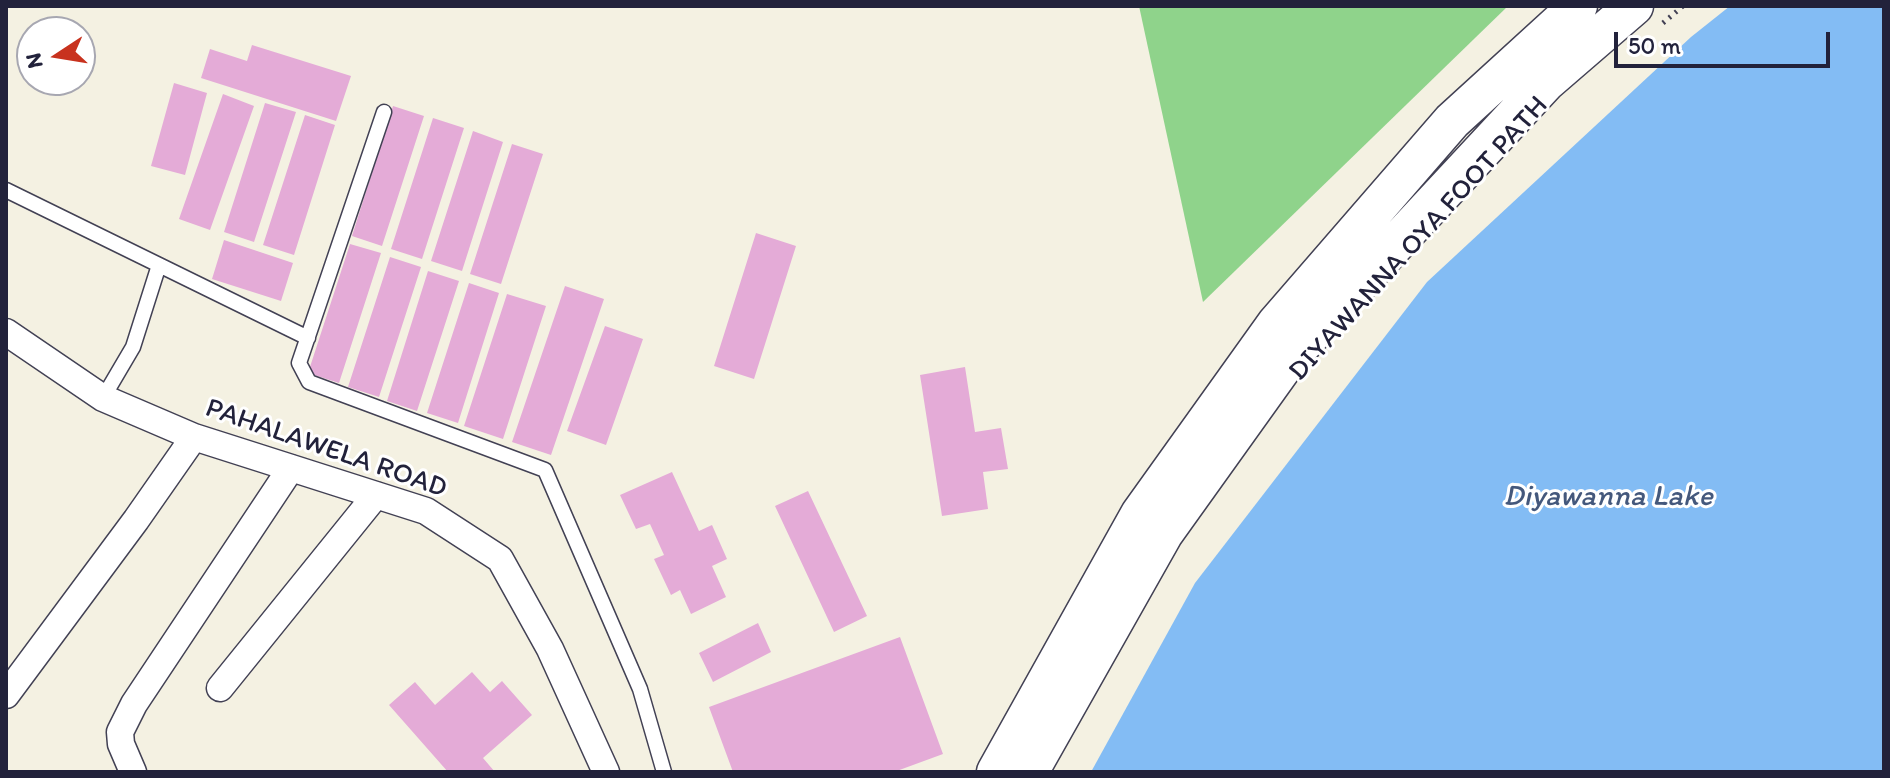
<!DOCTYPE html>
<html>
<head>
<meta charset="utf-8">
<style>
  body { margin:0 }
  #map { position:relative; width:1890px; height:778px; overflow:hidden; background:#f4f1e2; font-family:Itim,sans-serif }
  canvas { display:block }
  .frame { position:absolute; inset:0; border:8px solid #22223b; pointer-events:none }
  .north { position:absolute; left:16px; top:16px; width:80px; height:80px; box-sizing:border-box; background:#fff; border:2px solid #a7a7b1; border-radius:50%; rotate:258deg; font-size:22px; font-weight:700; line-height:32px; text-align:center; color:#22223b }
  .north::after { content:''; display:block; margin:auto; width:28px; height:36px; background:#c8321e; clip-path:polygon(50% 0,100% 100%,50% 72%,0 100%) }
  .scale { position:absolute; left:1614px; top:32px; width:216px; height:36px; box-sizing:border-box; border:4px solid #22223b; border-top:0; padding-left:10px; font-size:24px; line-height:28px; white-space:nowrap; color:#22223b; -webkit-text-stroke:6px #fff; paint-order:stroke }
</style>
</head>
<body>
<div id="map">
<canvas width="1890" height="778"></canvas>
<div class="frame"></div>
<div class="north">N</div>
<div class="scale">50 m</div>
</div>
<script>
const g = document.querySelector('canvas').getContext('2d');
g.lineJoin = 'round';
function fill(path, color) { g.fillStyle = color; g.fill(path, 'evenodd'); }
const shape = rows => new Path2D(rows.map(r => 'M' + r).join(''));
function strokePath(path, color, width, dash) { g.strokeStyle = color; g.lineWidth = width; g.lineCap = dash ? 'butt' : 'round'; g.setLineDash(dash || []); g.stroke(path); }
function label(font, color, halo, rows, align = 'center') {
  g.font = font + ' Itim,sans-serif'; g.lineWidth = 6; g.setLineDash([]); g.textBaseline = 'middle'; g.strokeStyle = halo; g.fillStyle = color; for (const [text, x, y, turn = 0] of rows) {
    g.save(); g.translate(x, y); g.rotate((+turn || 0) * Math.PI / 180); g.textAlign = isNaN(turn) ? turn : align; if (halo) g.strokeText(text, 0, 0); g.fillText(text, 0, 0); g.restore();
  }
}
fill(shape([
  [1139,6,1508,6,1203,302]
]), '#8fd38b');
fill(shape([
  [1730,6,1884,6,1884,772,1091,772,1195,583,1427,282,1691,37]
]), '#83bcf4');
fill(shape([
  [252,45,351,76,336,121,201,78,210,49,247,61],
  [174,83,207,93,185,175,151,166],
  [223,94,254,106,210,230,179,219],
  [265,103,296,112,254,242,224,232],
  [393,106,424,116,382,246,352,236],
  [305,115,335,125,294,255,263,245],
  [433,118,464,128,422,259,391,249],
  [473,131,503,142,462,271,431,261],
  [512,144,543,154,501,284,470,274],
  [756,233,796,246,754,379,714,366],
  [224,240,293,263,281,301,212,279],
  [350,244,381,253,339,383,308,373],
  [390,257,421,267,379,397,348,387],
  [428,271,459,281,417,411,387,401],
  [469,283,499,293,458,423,427,413],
  [565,286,604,299,551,455,512,442],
  [507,294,546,306,503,439,464,426],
  [605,326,643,339,606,445,567,431],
  [965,367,975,432,1001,428,1008,469,983,472,988,509,942,516,920,375],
  [672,472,699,531,712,525,727,559,712,566,726,597,691,614,680,590,671,595,654,559,664,555,650,524,636,529,620,495],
  [808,491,867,616,834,632,775,506],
  [758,623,771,652,713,682,699,653],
  [900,637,943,754,894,772,733,772,709,707],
  [472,672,490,692,502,681,532,715,483,758,495,772,448,772,389,705,415,682,435,705]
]), '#e4abd7');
const service = shape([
  [384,112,299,363,309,382,545,470,640,689,664,772],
  [6,190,308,338],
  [103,398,133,347,159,265]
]);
const minor = shape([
  [6,332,103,398,194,437,426,511,500,559,550,649,606,772],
  [220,688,376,495],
  [6,695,136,520,194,437],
  [133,772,121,744,120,732,134,704,291,468]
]);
const secondary = shape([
  [996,772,1140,514,1276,324,1452,121,1578,6],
  [1029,772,1164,533,1290,357,1546,82,1634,6]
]);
strokePath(service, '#424154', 17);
strokePath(minor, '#424154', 29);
strokePath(secondary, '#424154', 41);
strokePath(shape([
  [1663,23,1683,6]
]), '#424154', 5, [2, 6]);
strokePath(service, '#fff', 14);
strokePath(minor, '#fff', 26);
strokePath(secondary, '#fff', 38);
label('28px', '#22223b', '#fff', [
  ["DIYAWANNA OYA FOOT PATH",1419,239,-48],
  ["PAHALAWELA ROAD",326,449,19]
]);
label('italic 30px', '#44587c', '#fff', [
  ["Diyawanna Lake",1608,497]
]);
</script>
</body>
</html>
